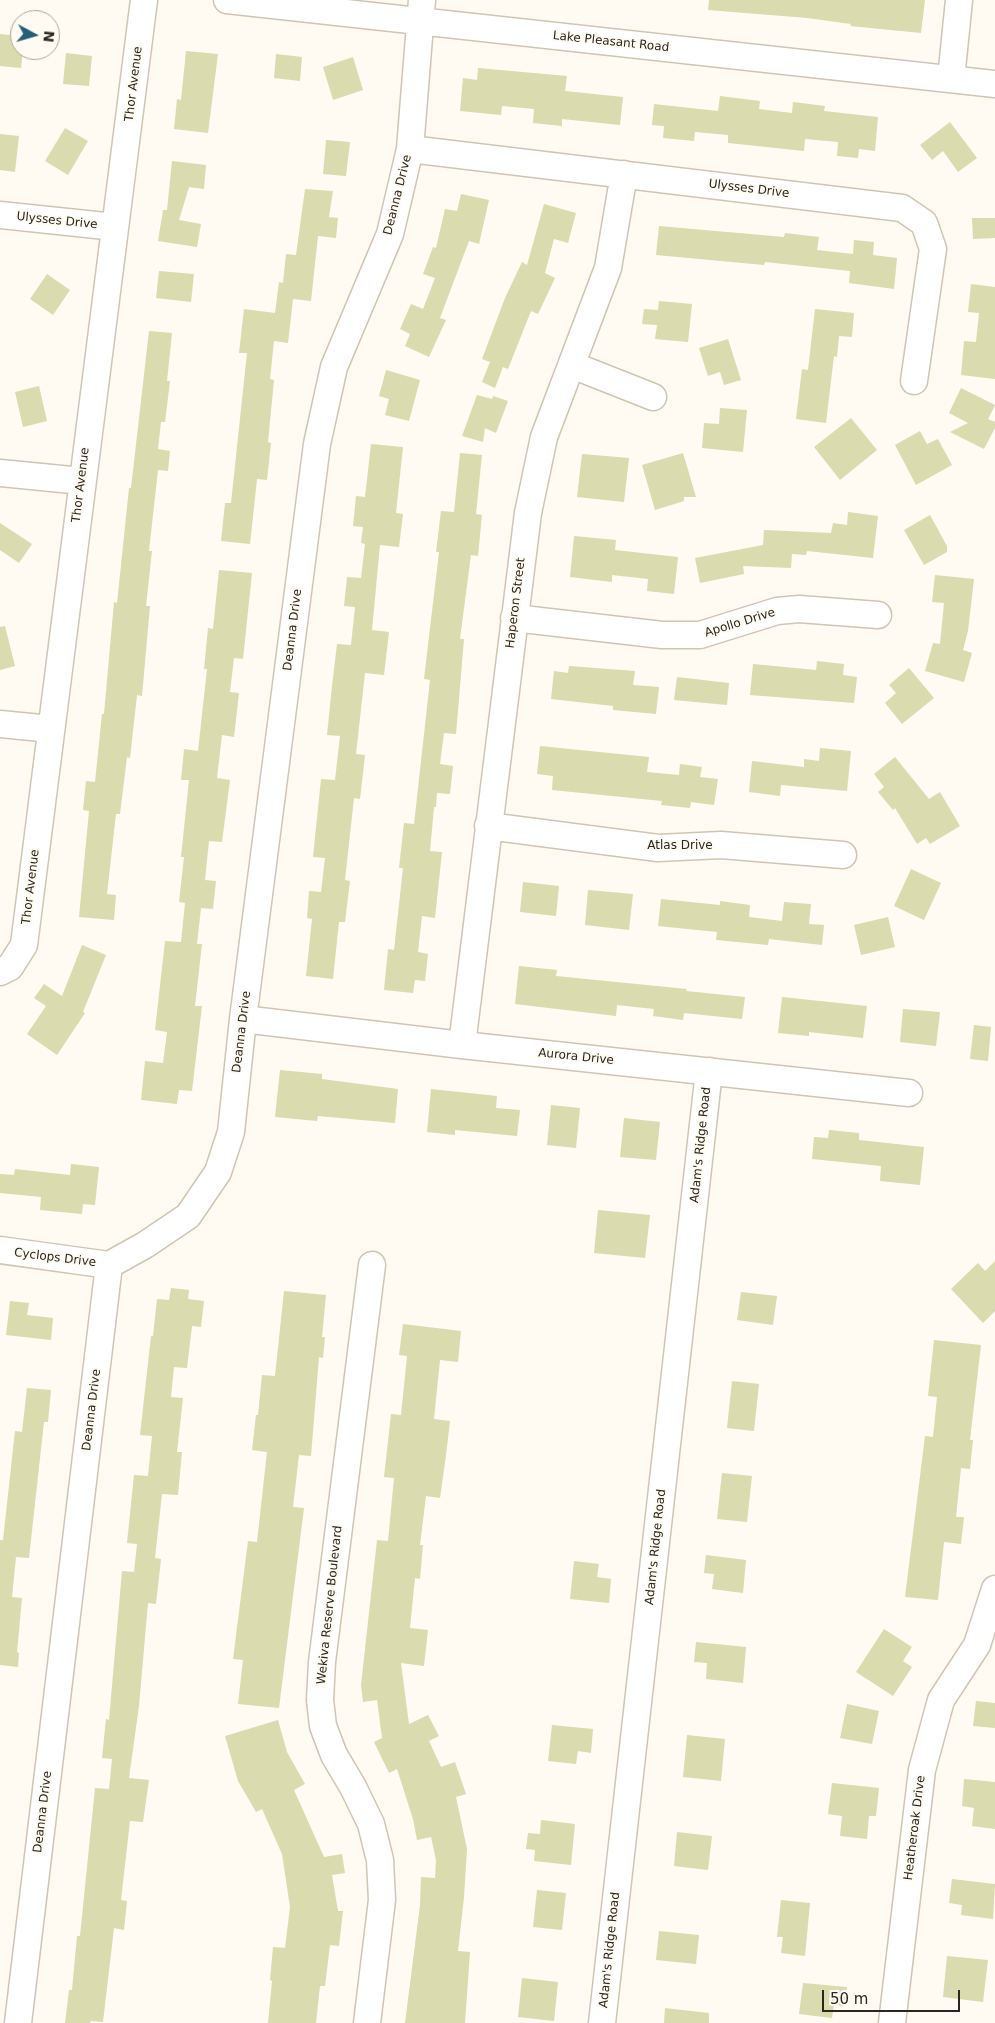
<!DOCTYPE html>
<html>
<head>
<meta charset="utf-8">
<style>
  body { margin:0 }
  #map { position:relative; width:995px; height:2023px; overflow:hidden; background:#fffaf2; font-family:"DejaVu Sans",sans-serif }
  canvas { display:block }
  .north { position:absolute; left:10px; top:10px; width:50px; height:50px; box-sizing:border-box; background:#fffaf2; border:1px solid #aaa59e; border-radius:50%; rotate:96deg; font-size:14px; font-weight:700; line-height:20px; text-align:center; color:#2b261f }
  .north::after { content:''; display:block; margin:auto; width:18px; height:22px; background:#246077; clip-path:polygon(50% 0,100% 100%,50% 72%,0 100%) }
  .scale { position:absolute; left:822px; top:1990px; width:138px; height:22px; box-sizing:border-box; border:2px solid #2b261f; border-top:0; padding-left:6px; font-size:15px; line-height:18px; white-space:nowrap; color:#2b261f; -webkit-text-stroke:4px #fffaf2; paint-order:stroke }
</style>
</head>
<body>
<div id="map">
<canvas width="995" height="2023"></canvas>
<div class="north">N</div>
<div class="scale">50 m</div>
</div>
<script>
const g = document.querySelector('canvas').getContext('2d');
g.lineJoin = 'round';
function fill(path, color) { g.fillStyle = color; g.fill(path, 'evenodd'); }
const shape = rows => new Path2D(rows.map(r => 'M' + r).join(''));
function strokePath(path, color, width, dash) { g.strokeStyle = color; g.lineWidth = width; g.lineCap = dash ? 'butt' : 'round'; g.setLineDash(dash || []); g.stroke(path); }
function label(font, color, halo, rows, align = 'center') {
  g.font = font + ' "DejaVu Sans",sans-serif'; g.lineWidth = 4; g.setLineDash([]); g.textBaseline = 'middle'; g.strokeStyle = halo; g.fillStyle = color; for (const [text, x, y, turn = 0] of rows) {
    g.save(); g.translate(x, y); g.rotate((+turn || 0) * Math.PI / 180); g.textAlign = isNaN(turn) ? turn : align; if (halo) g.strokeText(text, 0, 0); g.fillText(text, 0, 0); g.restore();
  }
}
fill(shape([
  [709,0,925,0,921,33,850,26,851,24,807,18,708,10],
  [0,34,20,36,20,50,23,50,21,68,0,66],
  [186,51,218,54,208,133,174,129,177,99,181,100],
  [66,53,92,56,89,86,63,84],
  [276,54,302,57,300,81,274,78],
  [353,57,363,90,333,100,323,67],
  [478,68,567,76,565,91,623,97,620,125,562,119,562,126,533,123,534,109,502,106,501,115,460,111,463,78,477,80],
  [720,96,760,101,759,109,792,113,793,102,825,106,824,111,878,117,875,151,859,149,858,158,837,156,838,142,805,139,804,151,728,143,728,135,695,132,694,141,663,138,664,126,652,125,654,104,718,111],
  [950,122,977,158,958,172,943,151,932,160,920,145],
  [65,128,88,141,68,175,45,161],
  [0,134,19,136,15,172,0,170],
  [326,140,350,142,346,176,323,174],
  [172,161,206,165,204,189,189,187,179,220,201,224,197,247,158,241,163,210,167,210],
  [305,189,333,191,329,217,338,218,336,238,318,236,311,301,293,299,288,343,274,341,270,379,274,380,268,442,271,443,267,480,257,479,250,544,221,541,225,503,231,503,247,353,239,353,244,309,275,313,279,282,283,283,286,254,296,255],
  [461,194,489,200,479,244,469,241,440,318,446,320,429,357,405,346,410,334,400,329,411,304,423,309,435,278,423,274,433,247,436,248,445,209,457,211],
  [544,204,576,213,568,243,554,239,545,273,555,278,538,314,531,311,508,369,503,367,495,388,482,382,490,362,482,359,505,298,522,262,527,265],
  [972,218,995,218,995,238,973,239],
  [659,226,784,237,785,233,819,237,817,250,853,254,854,240,874,242,873,255,897,258,894,289,849,283,850,271,765,262,764,265,656,255],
  [159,271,194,274,191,302,156,298],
  [47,274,70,290,53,315,30,299],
  [971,284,995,287,995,379,961,375,964,341,976,342,979,313,968,312],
  [659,301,692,304,688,342,655,339,657,325,642,324,644,309,658,310],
  [815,309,854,313,852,337,839,336,837,357,834,356,826,423,796,419,802,369,808,370],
  [149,331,172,333,167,381,170,381,165,422,161,422,158,449,170,451,168,471,158,470,149,551,152,551,146,606,150,606,142,696,137,695,130,758,127,757,120,814,116,814,107,894,116,895,114,920,79,917,89,811,83,810,86,781,95,782,102,714,104,714,114,602,117,603,129,488,131,488],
  [728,339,741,380,724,385,720,372,708,376,699,348],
  [386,370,420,380,409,421,385,415,389,399,379,396],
  [39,386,47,421,23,427,15,392],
  [961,388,995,405,988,419,995,422,995,428,984,449,950,432,968,423,949,413],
  [477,395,492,399,493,396,508,401,496,433,485,428,483,442,462,436],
  [720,408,747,410,743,452,702,448,704,423,719,424],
  [851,418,877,450,840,480,814,447],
  [920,431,927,444,938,439,952,465,916,485,895,445],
  [371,444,403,447,396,513,403,514,399,547,380,545,372,630,389,632,384,675,365,673,356,754,365,755,360,799,354,798,345,880,350,881,345,922,339,922,333,979,306,976,312,919,307,918,309,891,321,892,325,858,313,857,321,779,335,780,340,736,327,735,332,686,337,644,351,645,355,607,344,606,347,577,361,578,365,544,361,543,363,527,353,526,356,496,365,497],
  [460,453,482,455,476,514,482,515,478,556,471,555,460,639,464,639,456,734,444,733,440,764,453,766,450,794,437,793,436,807,434,807,430,851,442,852,435,918,422,916,418,952,428,954,425,981,415,980,413,993,384,990,388,949,394,950,403,868,399,868,404,823,414,824,430,680,424,679,439,552,436,552,441,511,454,512],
  [683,453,696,497,684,497,684,501,655,510,642,465],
  [582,454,629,458,624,502,577,497],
  [848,512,878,516,873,558,807,551,806,555,792,554,791,568,743,566,744,574,700,583,695,558,763,545,764,530,831,533,833,523,847,525],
  [930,515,947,546,947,552,924,565,904,530],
  [0,523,32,544,19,563,0,550],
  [574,536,616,540,615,550,678,557,674,594,647,591,648,579,612,575,612,582,570,577],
  [219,570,252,573,243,659,234,658,230,692,239,693,234,737,222,735,217,778,230,780,222,842,209,841,205,880,216,881,213,909,201,908,197,944,202,944,195,1006,202,1006,192,1091,179,1090,177,1104,141,1100,145,1061,163,1063,167,1032,155,1030,165,941,181,942,185,903,179,902,184,857,181,857,189,780,181,780,184,749,198,751,207,669,204,669,208,628,213,629],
  [935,575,974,579,968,631,963,650,972,653,964,682,925,671,933,643,940,644,944,603,932,602],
  [5,626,15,666,0,670,0,627],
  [817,661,844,664,843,675,857,677,854,703,750,695,753,664,816,670],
  [569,666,635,671,633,685,659,687,656,714,613,710,613,706,551,699,554,671,568,673],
  [909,668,934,698,902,724,885,703,896,693,889,685],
  [677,677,729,683,727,705,674,700],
  [540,746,649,757,647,772,679,775,680,764,702,767,700,777,718,779,714,805,691,802,690,808,661,805,662,801,552,790,553,776,537,774],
  [820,748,851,751,847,791,781,785,780,796,749,792,752,761,804,767,804,759,819,761],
  [895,757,929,799,940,792,960,826,930,844,926,838,917,844,895,808,893,810,878,792,884,787,874,774],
  [911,869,941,883,924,920,894,906],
  [523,882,559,886,556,916,520,912],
  [588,890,633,894,629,930,585,925],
  [661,899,720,905,720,901,750,905,749,917,782,921,784,902,811,904,809,924,824,925,822,945,769,939,768,945,716,940,717,932,658,926],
  [888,917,895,947,861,955,854,925],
  [82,945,106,955,83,1012,85,1013,57,1055,27,1034,46,1006,34,998,44,984,62,996],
  [519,966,557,970,556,976,687,989,686,991,745,997,742,1019,684,1013,683,1020,653,1016,654,1009,617,1005,616,1016,515,1004],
  [782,997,867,1006,863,1038,809,1032,809,1036,778,1033],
  [903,1009,940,1012,936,1046,900,1042],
  [974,1025,991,1027,988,1061,970,1059],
  [280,1070,322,1074,322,1079,398,1089,395,1123,318,1116,317,1121,275,1117],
  [431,1089,497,1096,496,1108,520,1110,517,1136,455,1130,455,1135,427,1132],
  [551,1105,580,1108,576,1148,547,1145],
  [624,1118,660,1122,656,1160,620,1157],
  [829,1130,859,1133,859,1140,924,1147,920,1185,880,1181,881,1166,812,1159,814,1137,828,1138],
  [71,1164,99,1167,95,1205,83,1204,82,1214,40,1210,41,1197,0,1193,0,1174,14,1175,15,1169,70,1175],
  [598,1210,650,1215,645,1258,594,1253],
  [995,1261,995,1311,983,1323,951,1289,978,1263,985,1271],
  [171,1288,189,1290,188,1299,204,1301,201,1327,192,1326,187,1368,174,1367,171,1397,183,1398,177,1452,182,1452,178,1495,162,1494,155,1558,161,1559,156,1604,148,1603,139,1706,129,1778,149,1780,143,1822,130,1821,121,1900,127,1901,124,1930,114,1928,103,2022,91,2021,90,2023,65,2023,69,1990,72,1990,77,1936,80,1936,95,1788,109,1789,112,1759,102,1758,106,1719,109,1720,122,1571,134,1572,137,1544,127,1543,134,1475,148,1476,152,1436,140,1435,151,1336,153,1336,157,1299,169,1300],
  [284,1291,326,1295,322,1337,325,1337,323,1358,319,1357,311,1456,299,1455,293,1507,304,1508,279,1708,238,1704,243,1660,233,1659,248,1541,257,1542,267,1452,252,1450,256,1415,258,1415,262,1375,275,1376],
  [741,1292,777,1296,773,1325,737,1320],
  [10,1301,29,1303,27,1315,53,1318,51,1340,6,1335],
  [403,1324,461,1331,458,1362,440,1360,434,1419,450,1421,446,1455,440,1498,426,1496,420,1545,423,1545,420,1579,415,1578,410,1628,428,1630,424,1666,401,1663,409,1724,428,1715,439,1736,429,1741,441,1767,455,1762,466,1794,456,1797,467,1849,464,1897,458,1951,470,1952,465,2023,405,2023,420,1905,421,1877,435,1878,436,1860,431,1837,417,1840,413,1819,397,1769,389,1773,374,1742,382,1738,377,1700,363,1702,361,1685,377,1540,388,1541,394,1478,384,1477,391,1414,401,1415,407,1356,399,1355],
  [934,1340,981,1345,970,1440,973,1440,970,1469,961,1468,956,1517,964,1517,961,1544,944,1542,938,1600,905,1597,925,1436,933,1437,937,1397,928,1396],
  [732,1381,759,1384,754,1431,727,1428],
  [27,1388,51,1390,48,1422,44,1422,29,1558,16,1557,12,1597,22,1598,17,1652,19,1653,18,1667,0,1665,0,1540,3,1540,15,1431,22,1432],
  [722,1473,752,1476,747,1522,717,1519],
  [706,1555,746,1560,743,1593,712,1589,714,1574,704,1573],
  [574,1561,599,1564,597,1577,611,1579,609,1603,570,1599],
  [884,1629,912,1647,903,1661,912,1667,893,1696,856,1672],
  [696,1642,746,1647,743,1683,706,1679,707,1663,694,1662],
  [976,1701,995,1703,995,1728,973,1726],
  [847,1704,879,1711,872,1744,840,1738],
  [278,1720,287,1752,305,1784,294,1790,324,1857,342,1854,345,1873,332,1875,338,1911,343,1911,339,1946,330,1945,325,1986,320,1986,316,2023,268,2023,272,1981,270,1980,273,1947,285,1948,290,1907,282,1854,262,1809,256,1812,238,1781,225,1736],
  [552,1725,593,1729,591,1753,578,1751,576,1764,548,1761],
  [687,1735,725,1739,721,1781,683,1777],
  [964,1779,995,1782,995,1829,972,1826,974,1808,962,1806],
  [832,1783,879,1788,876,1816,869,1816,867,1839,840,1836,842,1816,828,1814],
  [541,1820,575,1824,571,1865,534,1861,535,1850,526,1849,528,1833,540,1834],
  [677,1832,712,1836,708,1870,674,1866],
  [952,1879,995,1884,993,1919,961,1915,962,1905,949,1903],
  [537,1890,566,1893,562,1930,533,1927],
  [781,1900,810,1903,805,1956,781,1953,783,1937,777,1937],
  [659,1931,699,1935,696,1964,656,1960],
  [947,1956,988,1960,983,2002,943,1997],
  [522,1978,558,1982,554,2021,518,2017],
  [803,1983,847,1987,845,2006,834,2005,832,2018,799,2014],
  [665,2008,709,2013,709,2023,664,2023]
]), '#dadbae');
const minor = shape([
  [227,0,995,84],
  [951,79,959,0],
  [410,149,902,208,924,223,933,249,914,381],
  [0,215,115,227],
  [572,365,653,397],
  [0,473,82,481],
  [514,618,662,635,700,635,777,611,799,609,878,615],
  [0,724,51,729],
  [488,826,658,848,721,845,843,855],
  [0,972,10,967,24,945,144,0],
  [243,1019,462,1045,909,1093],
  [462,1045,528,513,544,437,608,268,624,174],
  [0,1250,109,1265],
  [109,1265,145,1245,188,1216,218,1172,231,1132,243,1019,317,444,334,367,390,234,410,149,422,0],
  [18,2023,109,1265],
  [367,2023,382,1900,380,1860,371,1824,353,1787,334,1755,323,1726,320,1700,322,1662,372,1265],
  [602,2023,709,1071],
  [892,2023,922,1770,941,1700,977,1645,995,1589]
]);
strokePath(minor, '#d1c5b2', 29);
strokePath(minor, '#fff', 26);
label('12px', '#2b261f', '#fffaf2', [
  ["Lake Pleasant Road",611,42,6],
  ["Thor Avenue",134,84,-83],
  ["Ulysses Drive",749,189,7],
  ["Deanna Drive",398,195,-76],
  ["Ulysses Drive",57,221,6],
  ["Thor Avenue",81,485,-83],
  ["Haperon Street",516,603,-83],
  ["Apollo Drive",740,623,-17],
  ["Deanna Drive",293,630,-83],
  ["Atlas Drive",680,846],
  ["Thor Avenue",31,887,-83],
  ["Deanna Drive",242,1032,-83],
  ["Aurora Drive",576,1057,6],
  ["Adam's Ridge Road",701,1145,-84],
  ["Cyclops Drive",55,1258,7],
  ["Deanna Drive",92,1410,-83],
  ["Adam's Ridge Road",656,1547,-84],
  ["Wekiva Reserve Boulevard",330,1605,-84],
  ["Deanna Drive",43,1812,-83],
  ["Heatheroak Drive",915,1828,-83],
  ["Adam's Ridge Road",610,1950,-84]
]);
</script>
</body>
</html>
